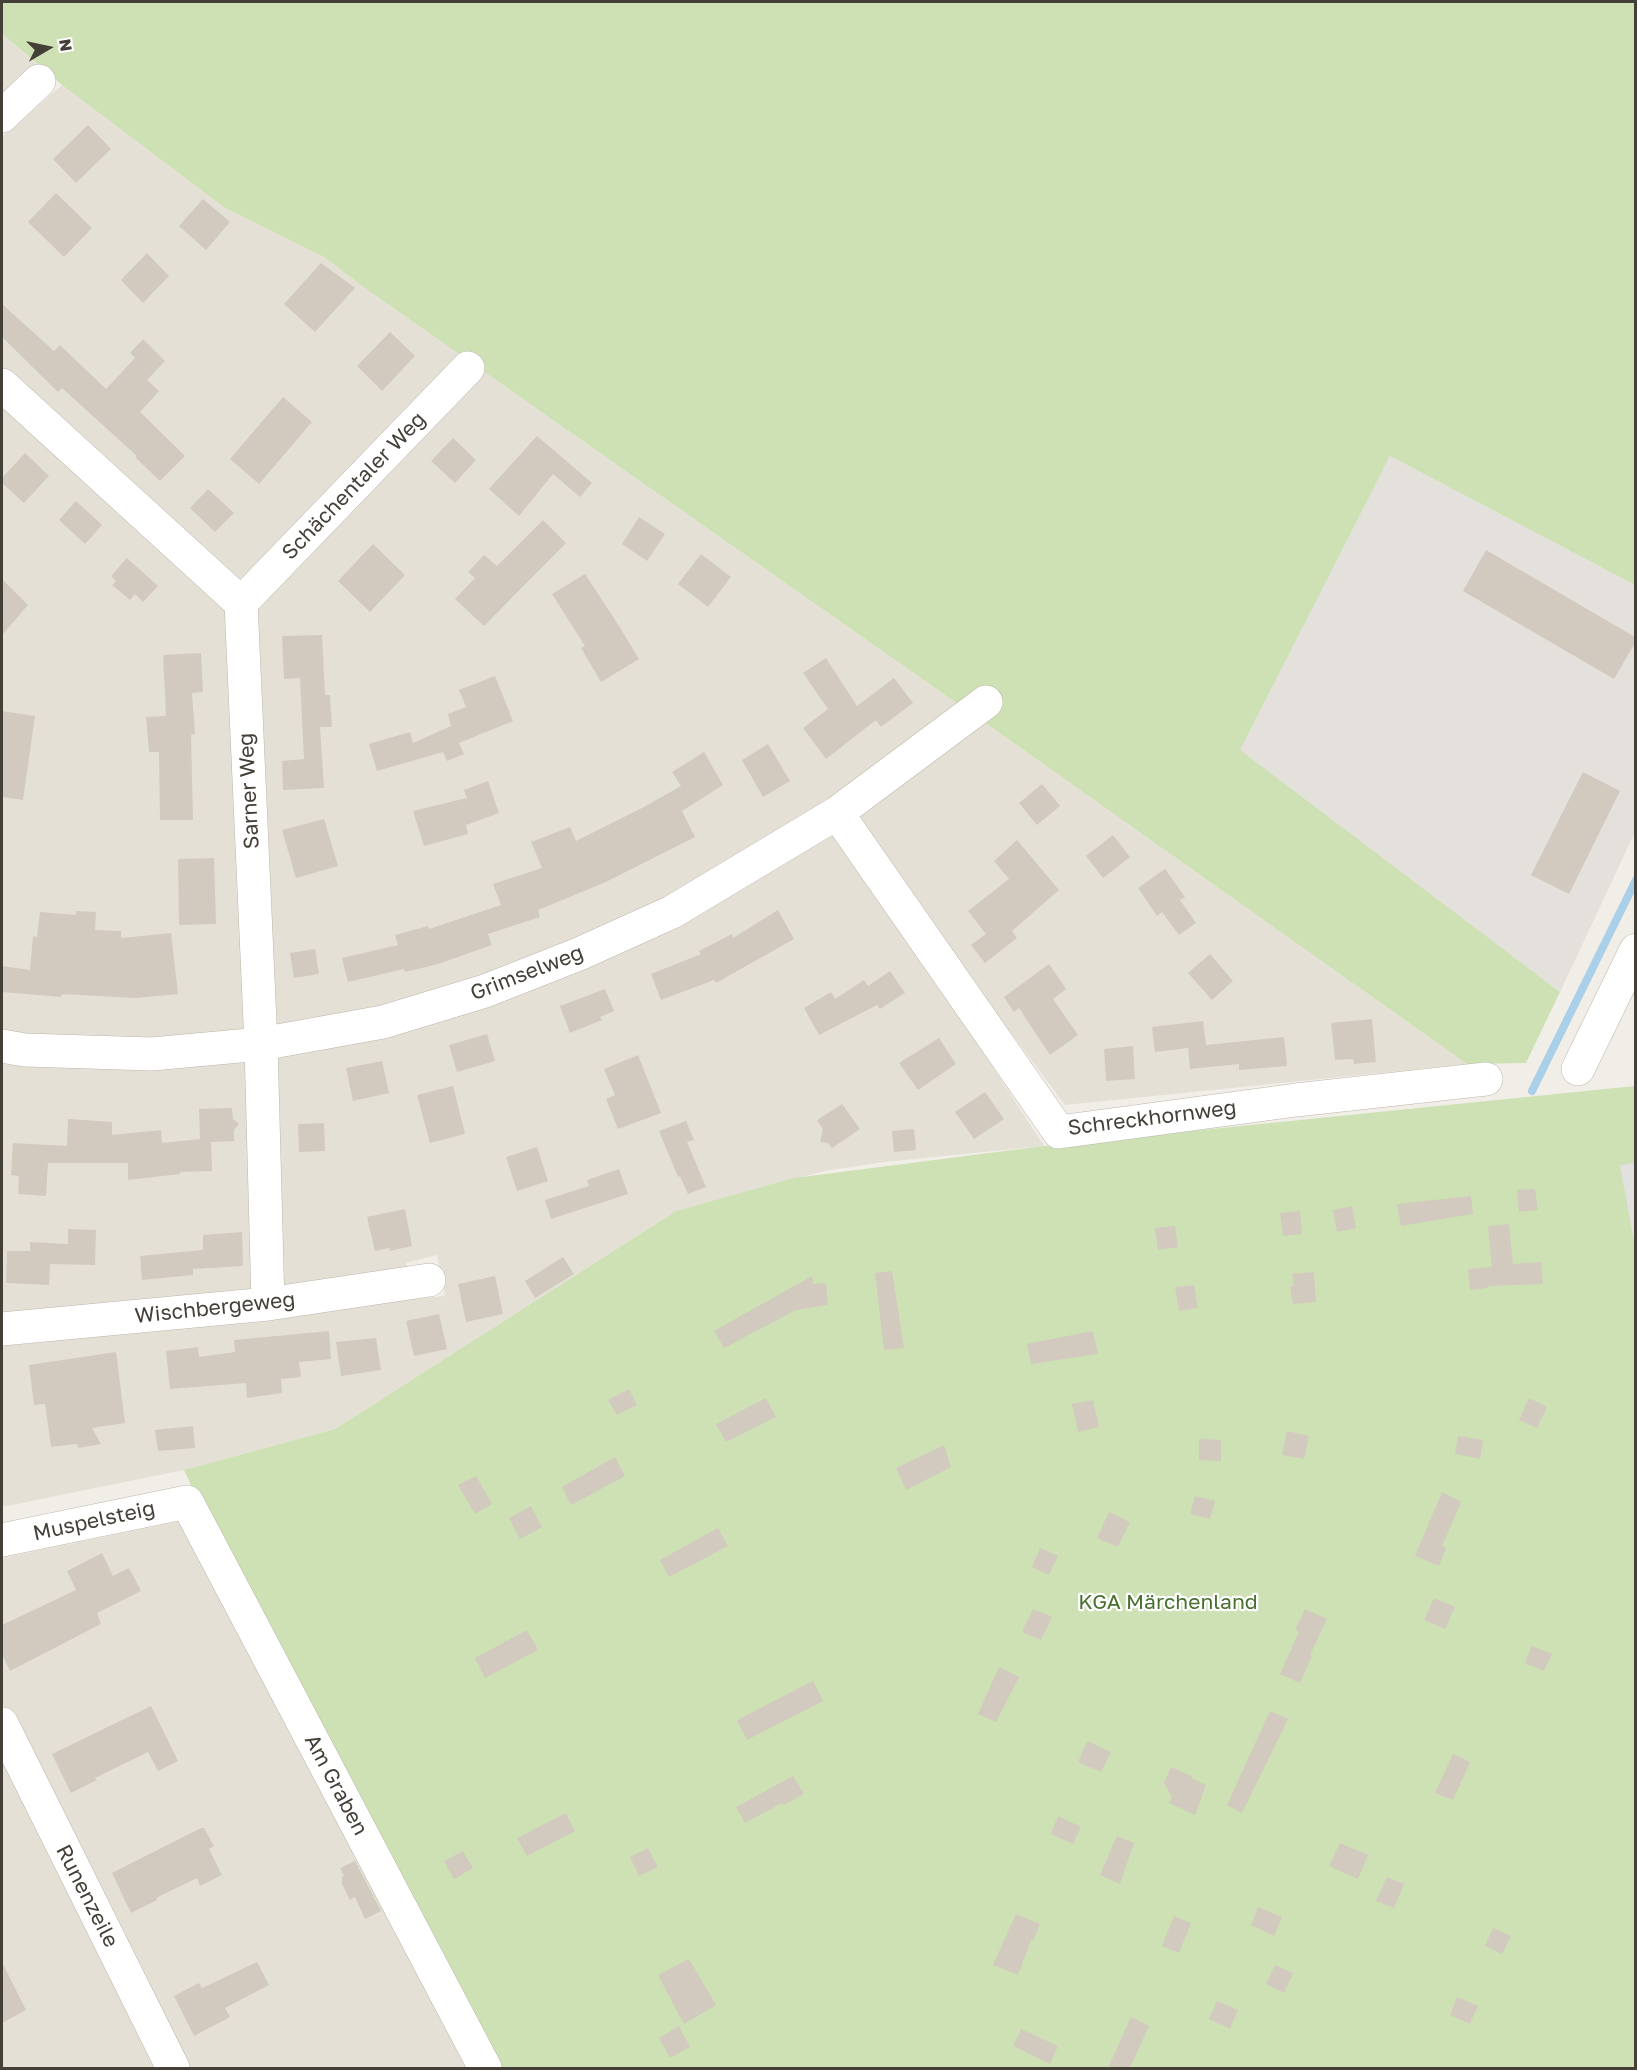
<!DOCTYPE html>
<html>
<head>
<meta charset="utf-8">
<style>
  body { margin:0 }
  #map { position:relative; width:1637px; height:2070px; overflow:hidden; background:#f1eee7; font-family:"Golos Text",sans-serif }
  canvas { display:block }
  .frame { position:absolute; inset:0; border:3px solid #443f37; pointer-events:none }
  .north { position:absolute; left:18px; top:18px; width:60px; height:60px; -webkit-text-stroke:4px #fff; paint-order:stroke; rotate:81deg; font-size:16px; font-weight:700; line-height:24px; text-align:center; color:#443f37 }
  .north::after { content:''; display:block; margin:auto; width:21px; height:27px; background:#443f37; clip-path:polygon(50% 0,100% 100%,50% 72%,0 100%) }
</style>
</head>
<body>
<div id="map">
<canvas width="1637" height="2070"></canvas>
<div class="frame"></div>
<div class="north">N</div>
</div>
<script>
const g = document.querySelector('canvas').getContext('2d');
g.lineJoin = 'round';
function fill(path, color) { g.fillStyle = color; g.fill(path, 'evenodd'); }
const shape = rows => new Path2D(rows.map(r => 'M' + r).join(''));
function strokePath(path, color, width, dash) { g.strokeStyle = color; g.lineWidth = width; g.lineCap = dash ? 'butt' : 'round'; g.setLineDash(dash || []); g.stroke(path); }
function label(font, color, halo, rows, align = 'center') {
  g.font = font + ' "Golos Text",sans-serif'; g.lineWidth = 4.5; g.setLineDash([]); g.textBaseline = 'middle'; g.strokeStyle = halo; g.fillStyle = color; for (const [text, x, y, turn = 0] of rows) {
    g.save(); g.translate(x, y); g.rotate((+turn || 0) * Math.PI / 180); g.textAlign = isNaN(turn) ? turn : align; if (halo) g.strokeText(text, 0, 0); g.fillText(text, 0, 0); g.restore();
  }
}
fill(shape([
  [2,34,36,64,2,97],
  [62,85,225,208,324,257,369,291,460,355,249,580,235,581,2,369,2,137],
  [483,371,965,709,819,814,660,905,574,944,381,1009,271,1028,255,603],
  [2,398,231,611,247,1026,240,1033,134,1040,2,1034],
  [984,722,1467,1064,1065,1105,861,832,859,823,862,814],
  [835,836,850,846,1044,1146,884,1162,824,1171,676,1211,335,1429,184,1470,2,1507,2,1340,445,1296,437,1255,406,1263,409,1274,280,1290,269,1058,379,1031,826,837],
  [246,1056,255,1289,2,1316,2,1058],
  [181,1521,469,2068,186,2068,2,1703,2,1558],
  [2,1735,168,2068,2,2068]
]), '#e5e0d6');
fill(shape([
  [1390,456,1635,585,1635,832,1560,992,1239,750]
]), '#e4e0dc');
fill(shape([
  [2,2,1635,2,1635,585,1390,456,1240,750,1560,992,1526,1063,1467,1064,984,722,1003,705,987,690,965,709,369,291,324,257,225,208,62,85,2,34],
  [1635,1086,1635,2068,498,2068,205,1516,184,1470,335,1429,676,1211,794,1178,1044,1146]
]), '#cde1b4');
fill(shape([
  [1635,1163,1636,1163,1635,1247,1620,1165]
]), '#e3e1df');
strokePath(shape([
  [1532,1091,1636,880]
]), '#aacfe8', 8);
fill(shape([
  [88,125,111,149,76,183,53,159],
  [56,193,92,228,64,257,28,222],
  [203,199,230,222,206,250,179,226],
  [147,253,169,276,143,303,121,280],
  [321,263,355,288,315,332,284,304],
  [2,304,54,351,60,345,106,389,135,358,130,353,143,339,165,361,147,380,159,391,140,412,185,456,160,481,135,457,137,456,62,388,58,392,2,337],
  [390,332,415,356,382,391,357,366],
  [283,397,312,422,259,484,230,459],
  [537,436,592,483,580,497,553,474,519,516,489,489],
  [453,438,476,460,455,483,431,461],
  [25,453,49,476,24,503,2,483,2,478],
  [208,489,234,513,215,532,190,508],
  [76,501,102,525,85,544,59,520],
  [639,517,665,534,647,561,622,544],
  [543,520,566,543,484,626,455,599,475,578,468,572,484,555,497,566],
  [373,544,405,575,370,612,338,581],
  [1486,550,1635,637,1635,643,1614,679,1463,591],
  [701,554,731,577,708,607,678,584],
  [127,558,158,586,143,602,135,594,130,600,112,585,116,581,111,576],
  [585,574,619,626,639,659,601,682,581,648,585,646,552,594],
  [2,579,28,605,2,635],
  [322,635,325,695,330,695,332,727,320,727,324,788,283,790,282,761,304,759,300,678,284,679,282,636],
  [201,653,203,692,192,693,195,734,191,735,193,820,160,820,159,752,149,752,146,717,166,716,163,655],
  [826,658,857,706,894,678,913,703,881,727,876,720,826,759,803,728,828,709,803,673],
  [495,676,513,721,459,743,464,754,447,761,443,752,377,771,369,744,410,732,413,743,451,726,448,714,466,707,459,690],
  [2,711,35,716,23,800,2,797],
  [768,744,790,781,763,797,742,760],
  [704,752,723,785,682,811,695,837,606,882,538,910,540,917,488,934,492,945,438,964,405,972,404,969,348,982,342,958,398,945,395,935,428,926,429,929,501,905,493,884,542,868,531,842,570,827,576,841,644,807,681,786,672,772],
  [1583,772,1620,791,1569,894,1531,875],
  [488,781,499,813,466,825,468,834,424,846,413,811,467,798,464,790],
  [1042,784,1060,806,1037,825,1019,803],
  [324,819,338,866,296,878,282,830],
  [1113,835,1130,857,1103,878,1086,856],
  [1017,840,1059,890,1012,931,1017,938,985,963,971,945,986,934,968,911,1009,879,994,861],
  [214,858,216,924,179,925,178,859],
  [1165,869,1185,897,1180,900,1196,923,1179,935,1162,912,1157,916,1138,888],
  [778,910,794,939,716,983,714,980,661,1000,651,974,701,954,699,951,732,934,733,938],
  [76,911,96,912,95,930,121,931,121,938,171,933,178,994,136,998,62,994,61,997,2,992,2,966,30,970,33,936,37,937,40,912,76,915],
  [315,949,319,974,294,978,290,953],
  [1210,954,1233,981,1212,1000,1188,973],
  [1049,964,1066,989,1053,999,1078,1035,1050,1055,1019,1008,1014,1012,1004,997],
  [890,971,905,993,880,1009,877,1005,819,1035,804,1008,831,992,835,999,864,980,868,986],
  [605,989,614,1011,600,1017,602,1020,570,1033,560,1006],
  [1372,1019,1376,1062,1354,1064,1353,1059,1335,1060,1331,1023],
  [1203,1021,1206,1045,1284,1037,1287,1066,1239,1070,1239,1064,1190,1069,1188,1048,1155,1052,1152,1027],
  [487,1034,495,1061,457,1072,449,1045],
  [939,1038,956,1064,918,1090,899,1063],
  [1133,1046,1135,1079,1106,1081,1104,1049],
  [638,1055,661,1113,618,1129,606,1099,615,1095,604,1069],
  [382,1061,389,1093,353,1101,346,1068],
  [453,1086,465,1134,430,1143,417,1095],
  [985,1092,1004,1119,974,1139,955,1112],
  [842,1104,860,1129,832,1148,828,1143,820,1142,823,1129,817,1120],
  [232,1108,233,1119,239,1124,234,1130,234,1141,211,1142,212,1171,180,1172,180,1174,128,1180,128,1163,48,1163,46,1196,18,1194,19,1176,11,1175,13,1143,67,1146,68,1119,112,1122,112,1135,161,1130,162,1143,200,1139,199,1109],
  [686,1121,694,1140,687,1142,706,1187,688,1194,680,1176,678,1177,659,1131],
  [324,1123,325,1151,299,1152,298,1124],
  [914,1129,916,1150,894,1152,892,1131],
  [537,1147,548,1181,517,1191,506,1157],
  [619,1169,628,1194,551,1219,545,1200,589,1186,587,1180],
  [1535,1189,1538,1210,1519,1212,1517,1190],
  [1471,1196,1473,1214,1401,1226,1397,1204],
  [1352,1206,1356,1228,1337,1232,1333,1210],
  [405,1209,412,1246,390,1251,389,1248,375,1251,367,1217],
  [1300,1211,1302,1234,1283,1236,1280,1213],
  [1509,1224,1513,1264,1541,1262,1543,1284,1488,1286,1487,1288,1470,1290,1468,1269,1492,1267,1488,1226],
  [1175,1226,1178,1247,1158,1250,1155,1228],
  [68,1229,96,1230,95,1265,50,1264,49,1285,6,1283,7,1251,30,1251,30,1242,68,1244],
  [242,1232,243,1266,193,1269,193,1275,142,1280,140,1256,203,1250,203,1235],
  [563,1257,574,1274,535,1298,525,1281],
  [892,1271,904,1348,884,1350,875,1273],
  [1314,1272,1316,1302,1293,1304,1290,1286,1294,1286,1292,1274],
  [495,1276,503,1314,466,1322,458,1284],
  [812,1276,813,1284,826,1283,828,1305,796,1310,724,1348,714,1331],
  [1194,1285,1198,1308,1179,1311,1175,1287],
  [439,1314,447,1349,414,1356,406,1321],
  [329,1331,331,1359,299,1362,301,1377,281,1379,282,1393,247,1398,246,1383,170,1389,166,1351,198,1347,199,1357,235,1352,234,1340],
  [1093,1331,1098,1354,1031,1364,1027,1344],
  [376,1338,381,1370,341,1376,336,1342],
  [116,1352,125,1423,92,1428,101,1444,78,1448,77,1444,51,1447,45,1404,34,1405,29,1365],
  [629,1389,637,1405,617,1415,608,1400],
  [766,1398,776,1417,726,1442,716,1424],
  [1529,1398,1547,1407,1537,1428,1519,1420],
  [1093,1400,1099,1427,1078,1432,1072,1404],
  [193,1426,195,1448,158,1451,155,1430],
  [1287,1431,1309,1436,1304,1459,1282,1455],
  [1458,1436,1483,1440,1480,1459,1455,1454],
  [1199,1439,1221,1440,1221,1461,1199,1460],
  [944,1445,951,1467,906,1490,896,1468],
  [615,1457,625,1476,571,1505,562,1487],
  [476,1476,492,1504,475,1514,458,1485],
  [1442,1492,1461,1502,1442,1546,1446,1548,1439,1566,1415,1556],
  [1195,1496,1215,1501,1210,1519,1190,1514],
  [531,1506,542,1527,520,1539,509,1518],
  [1109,1512,1130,1522,1118,1547,1097,1538],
  [718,1528,728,1546,669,1577,660,1560],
  [1040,1548,1058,1556,1049,1575,1032,1567],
  [102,1553,113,1576,129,1568,141,1591,97,1613,101,1624,10,1671,2,1654,2,1625,76,1590,67,1571],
  [1434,1598,1455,1607,1445,1629,1424,1620],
  [1033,1609,1052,1617,1041,1640,1022,1632],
  [1305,1609,1327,1619,1310,1655,1312,1656,1300,1683,1280,1674,1299,1632,1295,1630],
  [527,1630,538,1650,485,1678,475,1658],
  [1532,1646,1552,1654,1544,1671,1525,1663],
  [999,1667,1019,1677,996,1722,978,1714],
  [813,1681,823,1701,747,1740,737,1721,741,1718],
  [151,1706,178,1761,158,1771,148,1752,95,1778,97,1780,71,1793,52,1754],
  [1270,1711,1288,1719,1242,1813,1227,1805],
  [1087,1741,1111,1752,1101,1772,1078,1762],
  [1453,1754,1470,1762,1453,1800,1435,1793],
  [1171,1767,1192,1776,1191,1778,1206,1785,1195,1815,1169,1803,1172,1797,1164,1783],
  [793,1776,804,1794,783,1805,782,1803,745,1823,736,1807],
  [566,1813,575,1831,527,1856,517,1838],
  [1058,1816,1081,1827,1073,1844,1051,1834],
  [201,1828,204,1828,214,1846,209,1849,222,1875,200,1886,197,1878,156,1898,157,1900,131,1913,112,1873],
  [1117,1836,1134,1843,1120,1884,1100,1875],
  [1340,1843,1368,1855,1358,1879,1329,1866],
  [648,1848,658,1867,639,1876,630,1857],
  [463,1851,473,1868,454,1879,444,1861],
  [355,1861,381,1911,365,1919,355,1897,350,1900,342,1884,342,1876,344,1876,340,1868],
  [1387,1877,1404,1884,1394,1908,1376,1901],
  [1258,1907,1282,1917,1274,1936,1251,1925],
  [1016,1914,1040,1924,1033,1941,1031,1940,1018,1975,993,1965],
  [1174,1916,1191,1923,1179,1953,1162,1946],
  [1493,1928,1511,1936,1502,1954,1485,1946],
  [689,1959,716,2005,684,2024,658,1975],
  [2,1962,26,2010,2,2023],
  [257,1962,269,1985,225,2008,230,2017,194,2036,174,1996,199,1983,202,1988],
  [1275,1965,1293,1973,1284,1993,1266,1984],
  [1457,1997,1478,2006,1470,2024,1450,2015],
  [1217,2001,1238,2010,1230,2029,1209,2019],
  [1131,2017,1149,2026,1130,2068,1108,2068],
  [679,2026,690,2047,670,2058,659,2038],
  [1021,2029,1058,2046,1050,2064,1013,2046]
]), '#d2cabe');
const minor = shape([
  [2,116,39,81],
  [2,385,241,603,261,1044,268,1304],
  [241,603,468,368],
  [837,813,1059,1132,1296,1100,1486,1079],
  [2,1046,25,1050,152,1054,261,1044,383,1022,485,991,579,954,672,912,837,813,986,702],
  [1578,1069,1636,950],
  [2,1329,268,1304,429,1280],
  [2,1540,187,1502,485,2068],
  [2,1724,173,2068]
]);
strokePath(minor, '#bcb6ab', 34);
strokePath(minor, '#fff', 33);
label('21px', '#443f37', '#fff', [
  ["Schächentaler Weg",354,486,-46],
  ["Sarner Weg",249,791,-93],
  ["Grimselweg",527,973,-21],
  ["Schreckhornweg",1152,1118,-7],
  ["Wischbergeweg",215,1308,-6],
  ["Muspelsteig",94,1521,-12],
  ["Am Graben",336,1785,62],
  ["Runenzeile",87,1896,63]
]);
label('21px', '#496f31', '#fff', [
  ["KGA Märchenland",1168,1602]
]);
</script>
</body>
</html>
